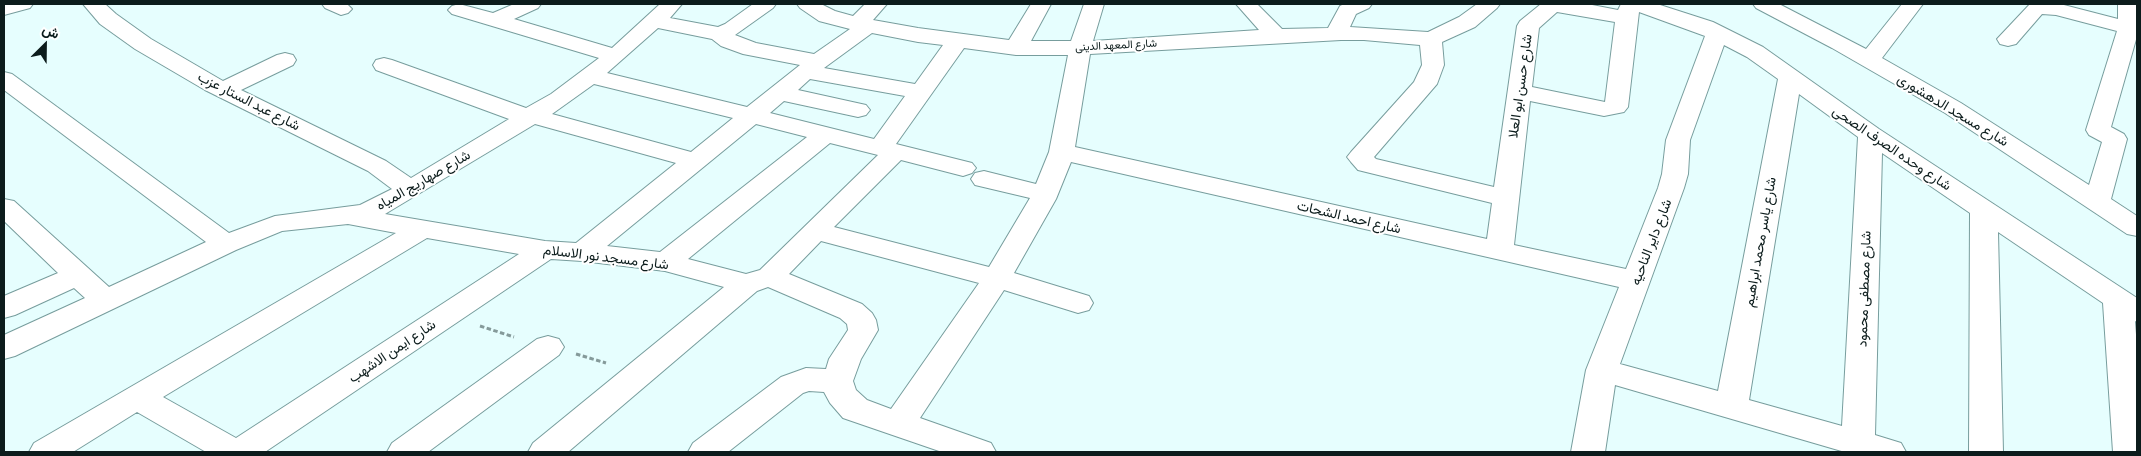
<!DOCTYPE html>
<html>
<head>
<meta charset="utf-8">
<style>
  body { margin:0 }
  #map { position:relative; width:2141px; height:456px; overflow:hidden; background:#e6fefe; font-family:Commissioner,Vazirmatn,sans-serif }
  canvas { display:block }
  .frame { position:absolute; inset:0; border:5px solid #0c1c1c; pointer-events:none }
  .north { position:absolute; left:20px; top:20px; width:50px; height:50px; -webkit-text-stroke:4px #fff; paint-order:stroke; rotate:23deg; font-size:14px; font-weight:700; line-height:20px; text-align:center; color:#0c1c1c }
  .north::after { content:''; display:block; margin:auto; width:18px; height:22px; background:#0c1c1c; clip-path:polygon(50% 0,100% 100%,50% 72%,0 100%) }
</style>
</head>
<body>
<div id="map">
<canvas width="2141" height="456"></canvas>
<div class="frame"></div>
<div class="north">ش</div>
</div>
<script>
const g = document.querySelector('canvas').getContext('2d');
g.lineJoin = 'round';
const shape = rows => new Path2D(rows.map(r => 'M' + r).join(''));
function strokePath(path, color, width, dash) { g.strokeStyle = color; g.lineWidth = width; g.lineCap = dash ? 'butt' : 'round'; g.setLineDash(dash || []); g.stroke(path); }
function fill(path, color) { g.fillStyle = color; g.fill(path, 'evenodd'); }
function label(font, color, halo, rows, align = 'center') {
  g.font = font + ' Commissioner,Vazirmatn,sans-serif'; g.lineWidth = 4; g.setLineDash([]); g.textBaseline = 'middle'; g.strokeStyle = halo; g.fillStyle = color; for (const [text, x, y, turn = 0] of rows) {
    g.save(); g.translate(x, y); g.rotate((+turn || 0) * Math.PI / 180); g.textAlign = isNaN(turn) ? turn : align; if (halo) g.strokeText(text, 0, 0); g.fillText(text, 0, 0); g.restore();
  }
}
const minor = shape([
  [4,4,33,4,30,8,4,15,4,4],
  [83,4,105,4,116,14,151,39,223,81,277,55,285,53,293,55,296,60,293,65,241,90,386,161,411,178,509,119,376,70,373,65,376,60,384,58,392,60,526,108,551,94,599,58,452,14,448,10,452,6,459,4,493,13,514,4,541,4,538,8,514,19,612,48,660,4,682,4,670,18,718,27,725,24,753,4,776,4,773,8,735,35,756,43,814,54,850,29,819,21,800,8,797,4,821,4,835,11,853,16,865,4,887,4,873,20,918,28,1009,40,1031,4,1051,4,1031,41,1071,41,1084,4,1104,4,1093,41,1259,30,1236,4,1257,4,1282,29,1328,28,1340,6,1344,4,1372,4,1369,8,1356,14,1350,27,1428,32,1459,17,1477,4,1500,4,1497,8,1475,27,1442,42,1444,65,1437,84,1374,157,1376,159,1494,187,1517,26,1520,21,1541,4,1587,4,1618,10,1621,4,1657,4,1713,22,1763,47,1879,129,2137,298,2137,322,2135,321,2137,348,2137,452,2113,452,2103,303,1998,232,2003,452,1969,452,1970,213,1882,153,1875,435,1901,443,1906,452,1845,452,1615,385,1605,452,1571,452,1586,370,1619,287,1071,162,1056,199,1014,273,1089,296,1093,303,1089,310,1078,313,1004,290,920,418,991,443,996,452,942,452,843,418,830,403,824,392,809,391,803,393,728,452,688,452,693,443,781,377,806,368,826,369,829,359,848,330,847,324,840,318,768,287,757,291,568,452,528,452,533,443,724,287,665,271,582,261,551,259,265,452,206,452,137,412,73,452,29,452,34,443,396,233,348,224,282,231,236,250,15,356,4,359,4,335,85,298,74,288,15,315,4,318,4,296,58,273,4,221,4,199,14,201,109,287,206,242,4,90,4,72,12,74,229,233,275,216,360,205,392,189,368,171,205,90,135,49,100,24,83,4],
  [1557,12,1615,22,1605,102,1532,87,1539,28,1557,12],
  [1639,12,1705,36,1666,140,1662,174,1658,188,1626,269,1514,245,1530,101,1604,116,1624,112,1628,107,1639,12],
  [658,28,712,39,721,46,743,54,800,65,747,107,607,73,658,28],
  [872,33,918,42,943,45,915,84,824,68,872,33],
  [1341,40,1364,40,1420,45,1422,65,1414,82,1351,152,1347,157,1351,162,1358,170,1492,203,1487,239,1075,147,1090,54,1341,40],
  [1724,45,1747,57,1778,79,1718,391,1620,364,1684,188,1688,174,1690,140,1724,45],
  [964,48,1016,55,1068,55,1049,152,1036,184,984,171,975,173,971,179,975,185,1030,198,989,267,834,227,901,160,963,176,972,173,976,168,972,163,896,144,964,48],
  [810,79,905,96,874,139,770,113,784,101,858,117,866,115,870,110,866,105,798,90,810,79],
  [594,84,733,118,691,152,552,114,594,84],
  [1799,94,1858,137,1842,426,1749,400,1799,94],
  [535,124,676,163,576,243,545,241,385,214,535,124],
  [756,124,807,137,660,252,607,246,756,124],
  [830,143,878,155,760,270,746,274,688,259,830,143],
  [427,238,519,254,236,438,163,397,427,238],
  [821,241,979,283,891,409,867,400,856,390,853,381,861,359,878,330,876,320,872,313,862,304,789,274,821,241],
  [322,4,347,4,352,9,348,13,341,15,325,8,322,4],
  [1753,4,1779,4,1866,49,1902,4,1923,4,1882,58,1961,103,2089,185,2102,142,2089,135,2086,130,2117,31,2056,15,2042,14,2016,44,2008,46,2000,44,1997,39,2030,4,2060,4,2118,19,2118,4,2137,4,2137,36,2111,127,2124,134,2127,139,2111,199,2137,216,2137,236,2127,234,1945,113,1832,48,1756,8,1753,4],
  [548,336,559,339,564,347,559,355,428,452,387,452,392,443,537,339,548,336]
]);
strokePath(minor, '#779d9d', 2);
strokePath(shape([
  [480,326,514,337],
  [576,354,606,363]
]), '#859a9a', 3, [4.5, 2.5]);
fill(minor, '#fff');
label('11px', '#0c1c1c', '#fff', [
  ["شارع المعهد الدينى",1116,45,-3]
]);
label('14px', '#0c1c1c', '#fff', [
  ["شارع حسن ابو العلا",1520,86,-82],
  ["شارع عبد الستار عزب",249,101,27],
  ["شارع مسجد الدهشورى",1953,110,31],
  ["شارع وحده الصرف الصحى",1892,148,34],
  ["شارع صهاريج المياه",423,180,-30],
  ["شارع احمد الشحات",1349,217,13],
  ["شارع داير الناحيه",1651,242,-69],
  ["شارع ياسر محمد ابراهيم",1760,242,-80],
  ["شارع مسجد نور الاسلام",606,257,7],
  ["شارع مصطفى محمود",1864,289,-88],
  ["شارع ايمن الاشهب",392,351,-34]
]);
</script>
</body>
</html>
